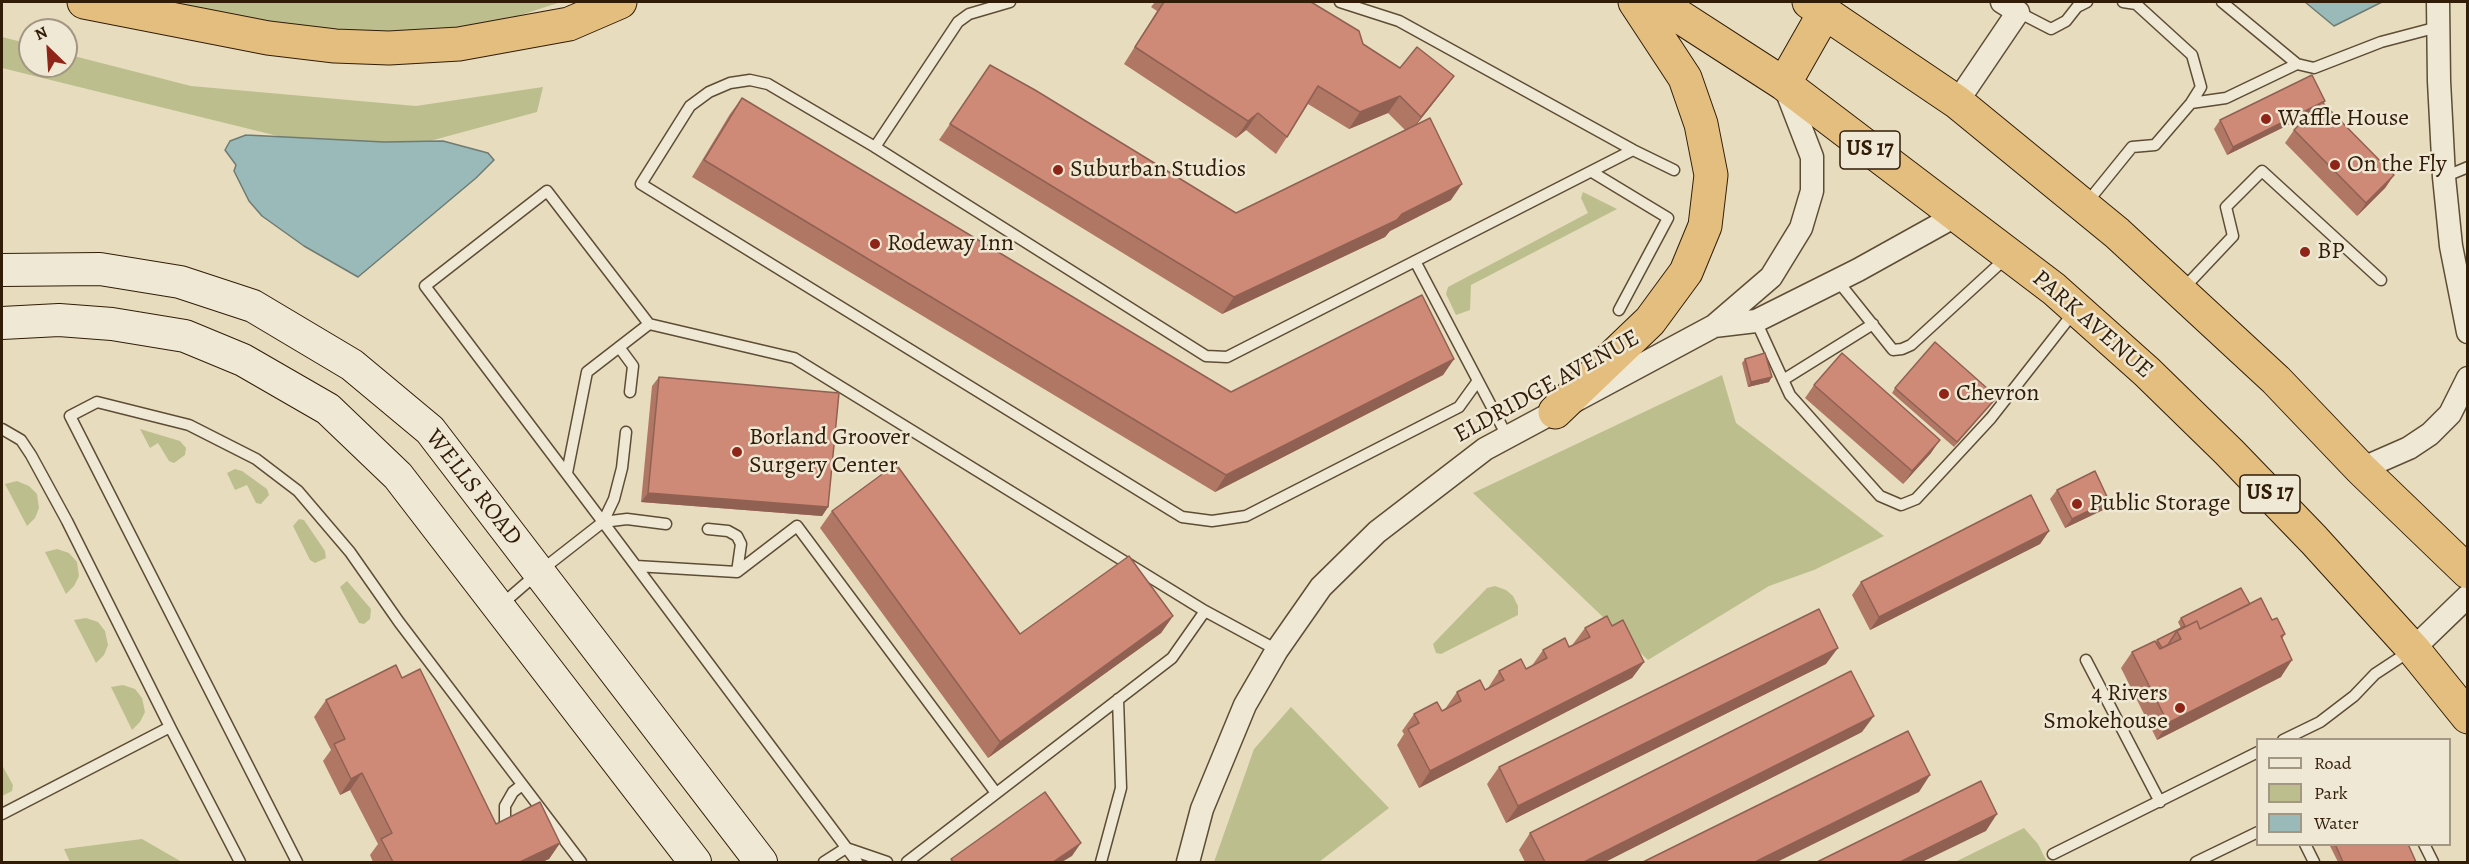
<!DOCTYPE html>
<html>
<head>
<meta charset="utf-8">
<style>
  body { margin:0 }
  #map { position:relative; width:2469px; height:864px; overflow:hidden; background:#e7dcbe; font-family:Alegreya,serif }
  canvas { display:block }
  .frame { position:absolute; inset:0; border:3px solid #311d07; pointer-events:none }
  .legend { position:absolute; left:2256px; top:738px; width:195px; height:108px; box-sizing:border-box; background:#efe8d5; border:2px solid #a39783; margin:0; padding:8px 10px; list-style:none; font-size:18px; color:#311d07 }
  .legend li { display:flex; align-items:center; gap:12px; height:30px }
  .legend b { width:30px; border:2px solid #a39783 }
  .north { position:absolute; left:18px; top:18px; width:60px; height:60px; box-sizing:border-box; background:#efe8d5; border:2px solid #a39783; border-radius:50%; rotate:335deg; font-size:16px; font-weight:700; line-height:24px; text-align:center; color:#311d07 }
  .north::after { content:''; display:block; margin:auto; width:21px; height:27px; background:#8f2418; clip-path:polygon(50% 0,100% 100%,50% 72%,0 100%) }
</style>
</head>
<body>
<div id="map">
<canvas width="2469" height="864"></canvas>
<div class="frame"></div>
<ul class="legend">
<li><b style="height:8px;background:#efe8d5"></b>Road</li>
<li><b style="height:16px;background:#bcbf8d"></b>Park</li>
<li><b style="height:16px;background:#99bab9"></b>Water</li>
</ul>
<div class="north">N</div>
</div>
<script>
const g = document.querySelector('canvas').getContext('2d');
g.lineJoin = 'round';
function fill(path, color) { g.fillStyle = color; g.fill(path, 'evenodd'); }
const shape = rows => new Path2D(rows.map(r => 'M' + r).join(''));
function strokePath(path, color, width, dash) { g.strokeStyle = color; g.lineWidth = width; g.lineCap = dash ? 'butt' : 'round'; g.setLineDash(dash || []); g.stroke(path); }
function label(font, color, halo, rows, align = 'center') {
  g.font = font + ' Alegreya,serif'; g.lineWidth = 5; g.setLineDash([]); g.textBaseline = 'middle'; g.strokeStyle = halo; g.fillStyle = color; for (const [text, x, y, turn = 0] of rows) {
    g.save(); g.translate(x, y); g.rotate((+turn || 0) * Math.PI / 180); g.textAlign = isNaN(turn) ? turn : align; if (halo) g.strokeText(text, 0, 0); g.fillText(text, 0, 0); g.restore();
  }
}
fill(shape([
  [125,2,561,2,496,23,443,33,351,38],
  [2,37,30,44,30,66,66,66,66,54,191,86,416,106,543,87,537,112,367,158,2,68],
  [1583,192,1617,209,1471,285,1470,310,1456,315,1446,294,1448,287,1588,213,1581,198],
  [1722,375,1736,423,1884,536,1814,570,1769,586,1648,660,1473,493],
  [140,429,180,441,186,448,185,455,174,463,169,461,158,443,150,448],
  [235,469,242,471,267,489,269,495,261,504,256,503,247,485,235,490,227,473],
  [17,481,29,486,37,494,39,508,35,518,27,526,5,484],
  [299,519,304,520,325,551,326,558,315,563,310,560,293,526],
  [57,549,69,553,77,562,79,576,74,586,66,594,45,552],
  [347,581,371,609,370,619,364,624,359,623,340,587],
  [1495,586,1506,590,1513,596,1518,606,1518,615,1441,654,1436,653,1433,644,1487,588],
  [86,618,98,622,105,631,108,645,104,655,96,663,74,620],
  [123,685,135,689,142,698,145,712,140,722,132,730,111,687],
  [1291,707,1389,808,1319,862,1214,862,1254,749],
  [2,765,13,785,12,791,2,796],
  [2024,828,2038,844,2047,862,1955,862],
  [142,839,182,862,70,862,64,849]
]), '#bcbf8d');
const water = shape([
  [2305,2,2382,2,2334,26,2305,2],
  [246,135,384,142,443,141,488,153,494,160,476,178,358,277,304,246,262,216,249,201,234,171,236,165,225,150,230,141,246,135]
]);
fill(water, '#99bab9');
strokePath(water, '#6f7b72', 1.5);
const service = shape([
  [1340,2,1399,21,1633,150,1674,170],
  [2222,2,2297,64,2314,68,2381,42,2438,27],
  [2018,12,2051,29,2066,21,2077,7,2087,2],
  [2191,103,2226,98,2297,64],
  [875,147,958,22,969,14,1010,2],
  [1592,172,1668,218,1619,310],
  [2444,177,2468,167],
  [2085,205,2132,147,2155,145,2191,103,2201,87,2192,55,2136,4,2123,2],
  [1415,261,1507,436],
  [1837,280,1893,350,1902,349,1911,345,2006,258],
  [2183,289,2233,236,2226,207,2262,171,2381,280],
  [1756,321,1790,395,1880,496,1901,505,1916,499,1991,418,2074,312],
  [619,347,633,366,630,392],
  [1783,380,1873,324],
  [1477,382,1459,407,1246,516,1212,521,1182,517,641,184,690,106,709,92,730,83,750,80,768,84,875,147,1206,356,1227,357,1633,150],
  [2,429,21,440,31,455,67,521,170,727,2,814],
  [567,473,587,372,649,324],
  [603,522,857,862],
  [603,522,614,499,622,468,626,432],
  [603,522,627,519,666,524],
  [708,529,728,531,737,536,741,544,737,572],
  [636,566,737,572,797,526,996,793],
  [501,605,539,572,603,522,425,286,547,191,649,324,794,358,1205,611,1277,650],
  [2086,660,2160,802],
  [170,727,240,862],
  [2283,740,2320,722,2354,696,2375,674,2410,651],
  [505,831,505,806,513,792,522,785],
  [2305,844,2314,862],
  [2424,844,2433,862],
  [846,848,887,862],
  [2053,854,2258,752],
  [297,862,70,416,97,402,189,425,256,459,298,491,350,552,399,622,581,862],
  [824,862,846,848],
  [907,862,1172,658,1205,611],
  [1101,862,1121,788,1118,699],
  [2196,862,2258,832]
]);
const minor = shape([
  [2438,2,2439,81,2444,177,2451,246,2468,332],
  [1957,102,2018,12,2002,2],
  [1714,326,1756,321,1858,270,1957,215],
  [2361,469,2409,448,2430,434,2450,414,2468,378],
  [2413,649,2468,596],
  [1188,862,1202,809,1245,705,1277,650,1321,587,1377,532,1485,449,1714,326,1771,277,1801,228,1812,191,1812,157,1785,87]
]);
const secondary = shape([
  [2,270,100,269,180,282,253,306,352,365,430,430,761,862],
  [2,323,59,320,112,324,185,336,243,360,328,409,398,476,695,862]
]);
const trunk = shape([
  [1657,2,1784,84,2054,289,2147,372,2229,452,2314,540,2413,649,2468,717],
  [1809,2,1957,102,2117,233,2276,380,2361,469,2468,572],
  [1784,84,1825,12],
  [1555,412,1650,321,1686,272,1705,226,1711,175,1701,124,1685,78,1635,2]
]);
const motorway = shape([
  [84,2,268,38,335,46,389,48,459,44,569,24,620,2]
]);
strokePath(service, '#5e4d35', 13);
strokePath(minor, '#5e4d35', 25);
strokePath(secondary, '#311d07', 34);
strokePath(trunk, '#311d07', 35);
strokePath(motorway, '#311d07', 35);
strokePath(service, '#efe8d5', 10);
strokePath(minor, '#efe8d5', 22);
strokePath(secondary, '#efe8d5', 32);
strokePath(trunk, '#e4be7f', 33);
strokePath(motorway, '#e4be7f', 33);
fill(shape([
  [1155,2,1311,2,1363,44,1400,68,1454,76,1442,92,1416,125,1451,200,1390,231,1385,237,1222,314,939,140,990,65,1236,213,1405,130,1388,113,1349,129,1308,104,1287,137,1276,154,1246,130,1236,138,1124,64,1157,11,1151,7],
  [742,98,1231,392,1454,359,1443,375,1215,492,692,177,730,114],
  [2325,101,2323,103,2394,175,2385,188,2357,216,2285,143,2294,130,2310,114,2227,155,2214,129,2220,120],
  [1745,359,1769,382,1748,387,1742,363],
  [659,377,828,507,822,516,641,502,652,386],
  [1814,385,1931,453,1903,484,1805,398],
  [1895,388,1994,401,1954,447,1892,393],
  [2057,490,2103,510,2065,528,2050,499],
  [832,511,1020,634,1173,616,1161,633,988,758,820,528],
  [2049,531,2040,544,1870,630,1852,595,1861,582],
  [2250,604,2272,620,2285,634,2282,639,2281,677,2157,740,2121,668,2132,652,2156,642,2157,640,2181,628,2178,622,2181,618],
  [1612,626,1644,662,1632,678,1419,788,1397,745,1404,734,1402,731,1414,714,1442,711,1445,710,1445,709,1457,692,1485,690,1488,688,1499,671,1526,669,1531,667,1543,650,1569,647,1573,645,1573,644,1585,628],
  [1826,664,1506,823,1487,784,1499,767],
  [402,678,496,824,560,843,549,859,542,862,373,862,370,855,378,844,350,790,340,795,323,761,331,750,314,717,326,700],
  [1862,732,1605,862,1525,862,1519,850,1530,833],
  [2329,844,2408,844,2416,862,2338,862]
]), '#b17765');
fill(shape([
  [1454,76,1442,92,1409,134,1421,117],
  [1400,96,1388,113,1349,129,1360,112],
  [2325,101,2319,110,2227,155,2233,147],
  [1258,113,1246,130,1236,138,1248,121],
  [2394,175,2385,188,2357,216,2366,203],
  [1462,184,1451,200,1390,231,1385,237,1222,314,1234,297],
  [1454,359,1443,375,1215,492,1226,475],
  [1772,377,1769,382,1748,387,1751,382],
  [1940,440,1931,453,1903,484,1912,471],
  [648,493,828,507,822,516,641,502],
  [2109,501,2103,510,2065,528,2072,519],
  [2049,531,2040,544,1870,630,1879,617],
  [1173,616,1161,633,988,758,1000,742],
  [1838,648,1826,664,1506,823,1518,806],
  [2292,660,2281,677,2157,740,2168,723],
  [1644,662,1632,678,1419,788,1430,771],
  [1874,716,1862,732,1605,862,1584,862],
  [362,773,350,790,340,795,351,779],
  [1930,775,1919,792,1777,862,1755,862],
  [1997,814,1986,831,1922,862,1900,862],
  [560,843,549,859,542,862,520,862],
  [1081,843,1072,856,1062,862,1053,862]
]), '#906153');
const building = shape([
  [1164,2,1311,2,1359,31,1363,44,1400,68,1417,47,1454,76,1421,117,1400,96,1360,112,1318,86,1287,137,1258,113,1248,121,1135,47,1164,2],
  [990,65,1035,90,1236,213,1430,118,1462,184,1402,214,1397,220,1234,297,950,124,990,65],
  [2312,75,2325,101,2233,147,2220,120,2312,75],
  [742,98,1231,392,1422,295,1454,359,1226,475,704,160,742,98],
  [2322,102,2394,175,2366,203,2294,130,2322,102],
  [1935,342,1997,397,1957,442,1895,388,1935,342],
  [1765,353,1772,377,1751,382,1745,359,1765,353],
  [1842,353,1940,440,1912,471,1814,385,1842,353],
  [659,377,839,393,828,507,648,493,659,377],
  [896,464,1020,634,1129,556,1173,616,1000,742,832,511,896,464],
  [2095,471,2109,501,2072,519,2057,490,2095,471],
  [2031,495,2049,531,1879,617,1861,582,2031,495],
  [2241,588,2250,604,2200,629,2197,621,2177,631,2169,643,2169,644,2162,648,2157,640,2185,626,2181,618,2241,588],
  [2261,598,2272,620,2277,618,2285,634,2281,636,2292,660,2168,723,2132,652,2155,641,2160,649,2181,639,2177,631,2197,621,2200,629,2261,598],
  [1819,609,1838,648,1518,806,1499,767,1819,609],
  [1607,616,1612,626,1623,620,1644,662,1430,771,1408,729,1419,723,1414,714,1437,702,1442,711,1461,701,1457,692,1480,680,1485,690,1504,680,1499,671,1521,659,1526,669,1547,658,1543,650,1565,638,1569,647,1590,637,1585,628,1607,616],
  [396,665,402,678,420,669,496,824,540,802,560,843,520,862,393,862,381,839,392,833,362,773,351,779,334,744,345,739,326,700,396,665],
  [1851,671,1874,716,1584,862,1545,862,1530,833,1851,671],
  [1908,731,1930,775,1755,862,1643,862,1908,731],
  [1981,781,1997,814,1900,862,1817,862,1981,781],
  [1045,792,1081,843,1053,862,953,862,951,859,1045,792],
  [2335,844,2408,844,2416,862,2343,862,2335,844]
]);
fill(building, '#ce8a76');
strokePath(building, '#906153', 1.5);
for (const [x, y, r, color] of [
  [2266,119,6,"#8f2418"],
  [2335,165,6,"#8f2418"],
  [1058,170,6,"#8f2418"],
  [875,244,6,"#8f2418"],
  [2305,252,6,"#8f2418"],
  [1944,394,6,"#8f2418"],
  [737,452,6,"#8f2418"],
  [2077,504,6,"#8f2418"],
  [2180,708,6,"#8f2418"]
]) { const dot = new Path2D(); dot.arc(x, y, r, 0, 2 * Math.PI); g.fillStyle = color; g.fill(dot); strokePath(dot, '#efe8d5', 2); }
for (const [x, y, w] of [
  [1870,150,60],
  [2270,494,60]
]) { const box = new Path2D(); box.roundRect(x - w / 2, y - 19, w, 38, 4.5); g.fillStyle = '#efe8d5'; g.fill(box); strokePath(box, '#311d07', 1.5); }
label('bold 22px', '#311d07', null, [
  ["US 17",1870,150],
  ["US 17",2270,494]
]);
label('24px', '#311d07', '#efe8d5', [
  ["Waffle House",2278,119],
  ["On the Fly",2347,165],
  ["Suburban Studios",1070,170],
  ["Rodeway Inn",887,244],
  ["BP",2317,252],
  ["Chevron",1956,394],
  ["Borland Groover",749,438],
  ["Surgery Center",749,466],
  ["Public Storage",2089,504],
  ["4 Rivers",2168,694,"right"],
  ["Smokehouse",2168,722,"right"]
], 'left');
label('24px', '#311d07', '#efe8d5', [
  ["PARK AVENUE",2092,325,41],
  ["ELDRIDGE AVENUE",1547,387,-29],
  ["WELLS ROAD",473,488,52]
]);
</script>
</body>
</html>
